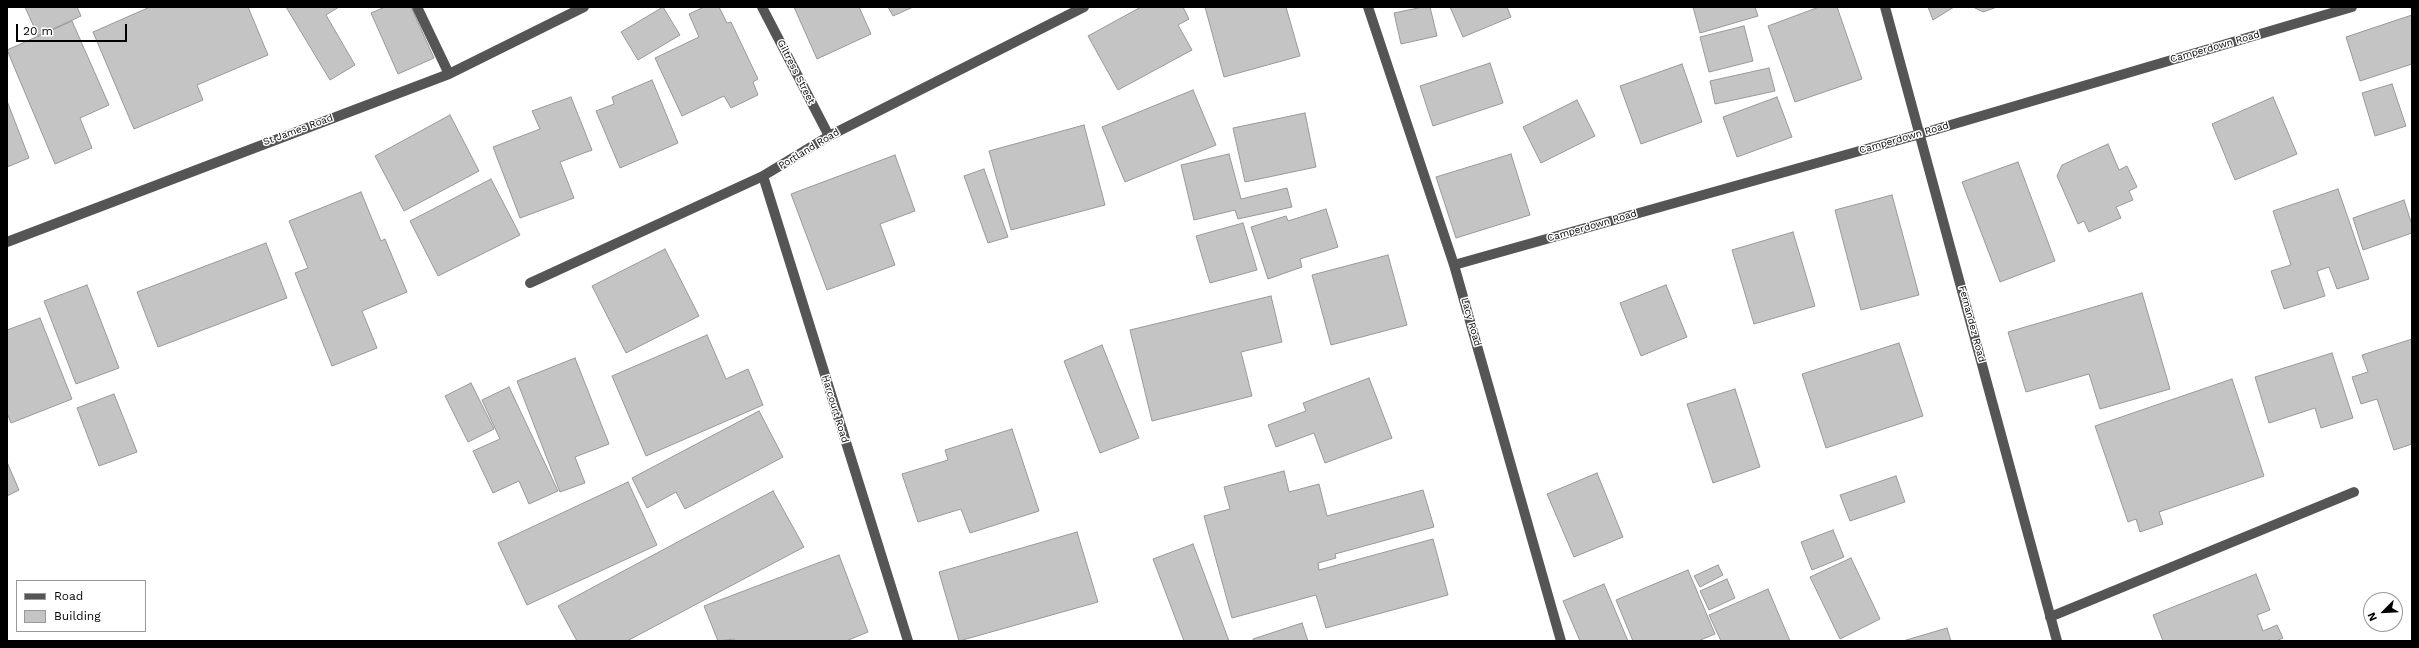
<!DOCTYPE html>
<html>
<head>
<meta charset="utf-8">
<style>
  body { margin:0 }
  #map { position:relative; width:2419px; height:648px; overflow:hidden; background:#fff; font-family:"Work Sans",sans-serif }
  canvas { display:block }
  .frame { position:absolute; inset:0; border:8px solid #000; pointer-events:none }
  .legend { position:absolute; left:16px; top:580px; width:130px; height:52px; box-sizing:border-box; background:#fff; border:1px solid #999; margin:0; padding:5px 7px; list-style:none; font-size:12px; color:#000 }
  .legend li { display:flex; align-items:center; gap:8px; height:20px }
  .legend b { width:20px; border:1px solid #999 }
  .north { position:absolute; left:2363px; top:592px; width:40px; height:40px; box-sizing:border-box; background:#fff; border:1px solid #999; border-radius:50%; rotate:246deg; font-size:11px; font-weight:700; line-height:16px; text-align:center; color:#000 }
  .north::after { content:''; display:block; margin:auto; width:14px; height:18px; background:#000; clip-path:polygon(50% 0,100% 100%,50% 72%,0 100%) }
  .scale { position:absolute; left:16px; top:24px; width:111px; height:18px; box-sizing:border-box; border:2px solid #000; border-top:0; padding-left:5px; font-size:12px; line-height:14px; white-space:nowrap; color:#000; -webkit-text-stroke:3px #fff; paint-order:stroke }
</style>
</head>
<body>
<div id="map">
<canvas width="2419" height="648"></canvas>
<div class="frame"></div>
<ul class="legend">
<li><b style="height:5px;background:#555"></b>Road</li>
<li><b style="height:11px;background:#c4c4c4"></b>Building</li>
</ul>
<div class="north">N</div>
<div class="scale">20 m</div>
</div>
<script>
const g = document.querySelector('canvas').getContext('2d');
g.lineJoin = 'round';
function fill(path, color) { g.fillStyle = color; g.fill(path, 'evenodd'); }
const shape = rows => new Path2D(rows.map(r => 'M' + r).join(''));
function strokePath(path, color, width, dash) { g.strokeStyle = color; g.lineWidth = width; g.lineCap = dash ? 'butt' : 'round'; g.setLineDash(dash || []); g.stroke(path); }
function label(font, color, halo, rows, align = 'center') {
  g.font = font + ' "Work Sans",sans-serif'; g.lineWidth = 3; g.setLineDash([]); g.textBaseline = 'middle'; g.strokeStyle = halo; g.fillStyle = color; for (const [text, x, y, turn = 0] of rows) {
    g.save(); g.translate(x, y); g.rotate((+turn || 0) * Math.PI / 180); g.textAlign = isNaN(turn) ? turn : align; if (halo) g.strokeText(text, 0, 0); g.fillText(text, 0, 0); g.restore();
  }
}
const building = shape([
  [25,7,77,7,81,16,38,36,25,7],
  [150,7,248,7,268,55,197,85,203,100,134,129,93,32,150,7],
  [286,7,339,7,326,15,355,65,330,80,286,7],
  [385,7,411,7,434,58,398,74,371,13,385,7],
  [663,7,680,35,638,60,621,32,663,7],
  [704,7,719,7,727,23,731,22,758,79,753,82,758,95,731,108,724,96,682,116,655,58,699,37,689,14,704,7],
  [794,7,859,7,871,34,817,59,794,7],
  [888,7,913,7,893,16,888,7],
  [1141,7,1183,7,1189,19,1178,25,1192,50,1118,90,1088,36,1141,7],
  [1205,7,1286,7,1300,56,1224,77,1205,7],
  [1423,7,1430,7,1437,36,1401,44,1394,13,1423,7],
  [1450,7,1507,7,1511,17,1463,37,1450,7],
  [1693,7,1755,7,1758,16,1700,33,1693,7],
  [1819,7,1837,7,1862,79,1795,102,1768,26,1819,7],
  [1928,7,1954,7,1933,20,1928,7],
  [1973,7,1997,7,1983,12,1973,7],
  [2412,15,2412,64,2360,81,2346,37,2412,15],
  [72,21,109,105,80,118,92,148,55,164,7,50,72,21],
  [1744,26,1753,61,1709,72,1700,37,1744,26],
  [1490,63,1503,103,1433,126,1420,86,1490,63],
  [1682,64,1702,122,1641,144,1620,86,1682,64],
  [1769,68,1775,91,1715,104,1710,81,1769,68],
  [652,80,678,143,620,168,596,111,614,104,612,97,652,80],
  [2392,84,2406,126,2375,136,2362,93,2392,84],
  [1193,90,1216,145,1125,182,1102,127,1193,90],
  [571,97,592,150,560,162,574,198,520,218,493,147,540,129,532,111,571,97],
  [1777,97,1792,137,1737,157,1723,117,1777,97],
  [2273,97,2297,154,2235,180,2212,124,2273,97],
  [1577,100,1595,136,1541,163,1523,127,1577,100],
  [7,101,29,158,7,167,7,101],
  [1305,113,1316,167,1245,182,1233,128,1305,113],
  [450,115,479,171,404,211,375,156,450,115],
  [1084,125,1105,205,1011,230,989,151,1084,125],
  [2108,144,2119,170,2127,166,2137,187,2129,191,2133,200,2116,207,2121,218,2089,232,2084,221,2078,224,2057,176,2062,165,2108,144],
  [1229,154,1241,199,1287,188,1292,207,1238,219,1235,210,1194,220,1181,165,1229,154],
  [1511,154,1530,215,1456,238,1436,177,1511,154],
  [895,155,915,211,880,224,895,265,827,290,791,194,895,155],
  [2018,162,2055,261,2000,282,1962,182,2018,162],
  [984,169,1008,237,988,243,964,176,984,169],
  [491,179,520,235,438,276,410,221,491,179],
  [2338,189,2369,279,2337,289,2329,267,2317,271,2325,296,2284,309,2271,271,2291,265,2273,211,2338,189],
  [361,192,381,241,385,239,407,292,362,311,377,348,332,366,295,273,308,268,289,221,361,192],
  [1892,195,1919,295,1861,310,1835,210,1892,195],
  [2404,200,2412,225,2412,233,2363,250,2353,218,2404,200],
  [1326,209,1338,247,1300,259,1302,267,1268,279,1251,227,1286,216,1288,221,1326,209],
  [1243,223,1257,270,1210,283,1196,236,1243,223],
  [1793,232,1815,306,1754,324,1732,250,1793,232],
  [266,243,287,298,158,347,137,292,266,243],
  [665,249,699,316,626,353,592,286,665,249],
  [1388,255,1407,325,1331,345,1312,275,1388,255],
  [87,285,119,368,76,384,44,301,87,285],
  [1666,285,1687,337,1641,356,1620,303,1666,285],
  [2142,293,2170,389,2100,409,2089,374,2026,392,2008,332,2142,293],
  [1271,296,1282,342,1241,352,1252,396,1152,421,1130,330,1271,296],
  [40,318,72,399,11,423,7,413,7,330,40,318],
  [707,335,726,379,748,369,763,405,646,456,612,376,707,335],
  [2412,339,2412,444,2394,450,2377,399,2361,404,2352,377,2368,372,2362,355,2412,339],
  [1899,343,1923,416,1826,448,1802,374,1899,343],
  [1102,345,1139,438,1100,453,1064,361,1102,345],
  [2332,353,2353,418,2321,428,2315,408,2269,423,2255,377,2332,353],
  [575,358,609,444,575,457,585,483,560,492,517,381,575,358],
  [1369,378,1392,438,1325,463,1314,433,1276,447,1268,425,1306,411,1303,403,1369,378],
  [2232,379,2264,476,2159,512,2163,524,2140,532,2136,519,2128,522,2095,426,2232,379],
  [471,383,494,429,468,442,445,396,471,383],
  [509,387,558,491,529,504,519,481,493,493,473,451,500,439,482,400,509,387],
  [1735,389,1760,467,1713,483,1687,404,1735,389],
  [114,394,137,452,99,466,77,408,114,394],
  [759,411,783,457,685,509,676,492,647,508,632,478,759,411],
  [1012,429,1039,511,970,533,961,509,918,522,902,474,948,460,945,450,1012,429],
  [7,462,19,490,7,496,7,462],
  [1284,471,1289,492,1319,484,1327,516,1423,490,1434,527,1335,554,1336,558,1318,563,1319,570,1433,539,1448,595,1326,628,1316,595,1232,618,1204,516,1230,509,1224,487,1284,471],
  [1597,473,1623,537,1574,557,1547,494,1597,473],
  [1896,476,1905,502,1850,521,1840,495,1896,476],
  [628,482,657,545,527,605,498,543,628,482],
  [773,491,804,547,627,641,577,641,558,606,773,491],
  [1833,530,1844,557,1812,570,1801,542,1833,530],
  [1077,532,1098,602,959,641,939,572,1077,532],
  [1193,544,1229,641,1184,641,1153,559,1193,544],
  [839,555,868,632,846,641,735,641,734,639,718,641,704,606,839,555],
  [1851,558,1880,619,1840,639,1810,577,1851,558],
  [1718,565,1723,575,1700,587,1694,576,1718,565],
  [1688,570,1715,634,1698,641,1633,641,1616,600,1688,570],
  [2256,574,2270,610,2257,615,2263,631,2277,625,2283,638,2276,641,2163,641,2153,615,2256,574],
  [1727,579,1735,598,1709,610,1700,591,1727,579],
  [1604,584,1628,641,1580,641,1563,601,1604,584],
  [1768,589,1790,641,1721,641,1709,615,1768,589],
  [1302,623,1308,641,1253,641,1253,639,1302,623],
  [1947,628,1951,641,1903,641,1947,628]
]);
fill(building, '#c4c4c4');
strokePath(building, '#999', 1);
strokePath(shape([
  [417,7,449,74],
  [762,7,829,136],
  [1368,7,1454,265,1561,641],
  [1885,7,2057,641],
  [763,176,908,641],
  [7,242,449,74,584,7],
  [1454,265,1920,134,2352,7],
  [530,283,763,176,829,136,1084,7],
  [2050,617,2354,492]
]), '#555', 10);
label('10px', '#000', '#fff', [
  ["Camperdown Road",2215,47,-16],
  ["Giltress Street",796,72,63],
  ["St James Road",298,130,-20],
  ["Camperdown Road",1904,138,-16],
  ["Portland Road",809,149,-31],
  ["Camperdown Road",1592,226,-16],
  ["Lacy Road",1471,322,74],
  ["Fernandez Road",1972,324,75],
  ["Harcourt Road",835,409,73]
]);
</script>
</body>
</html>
